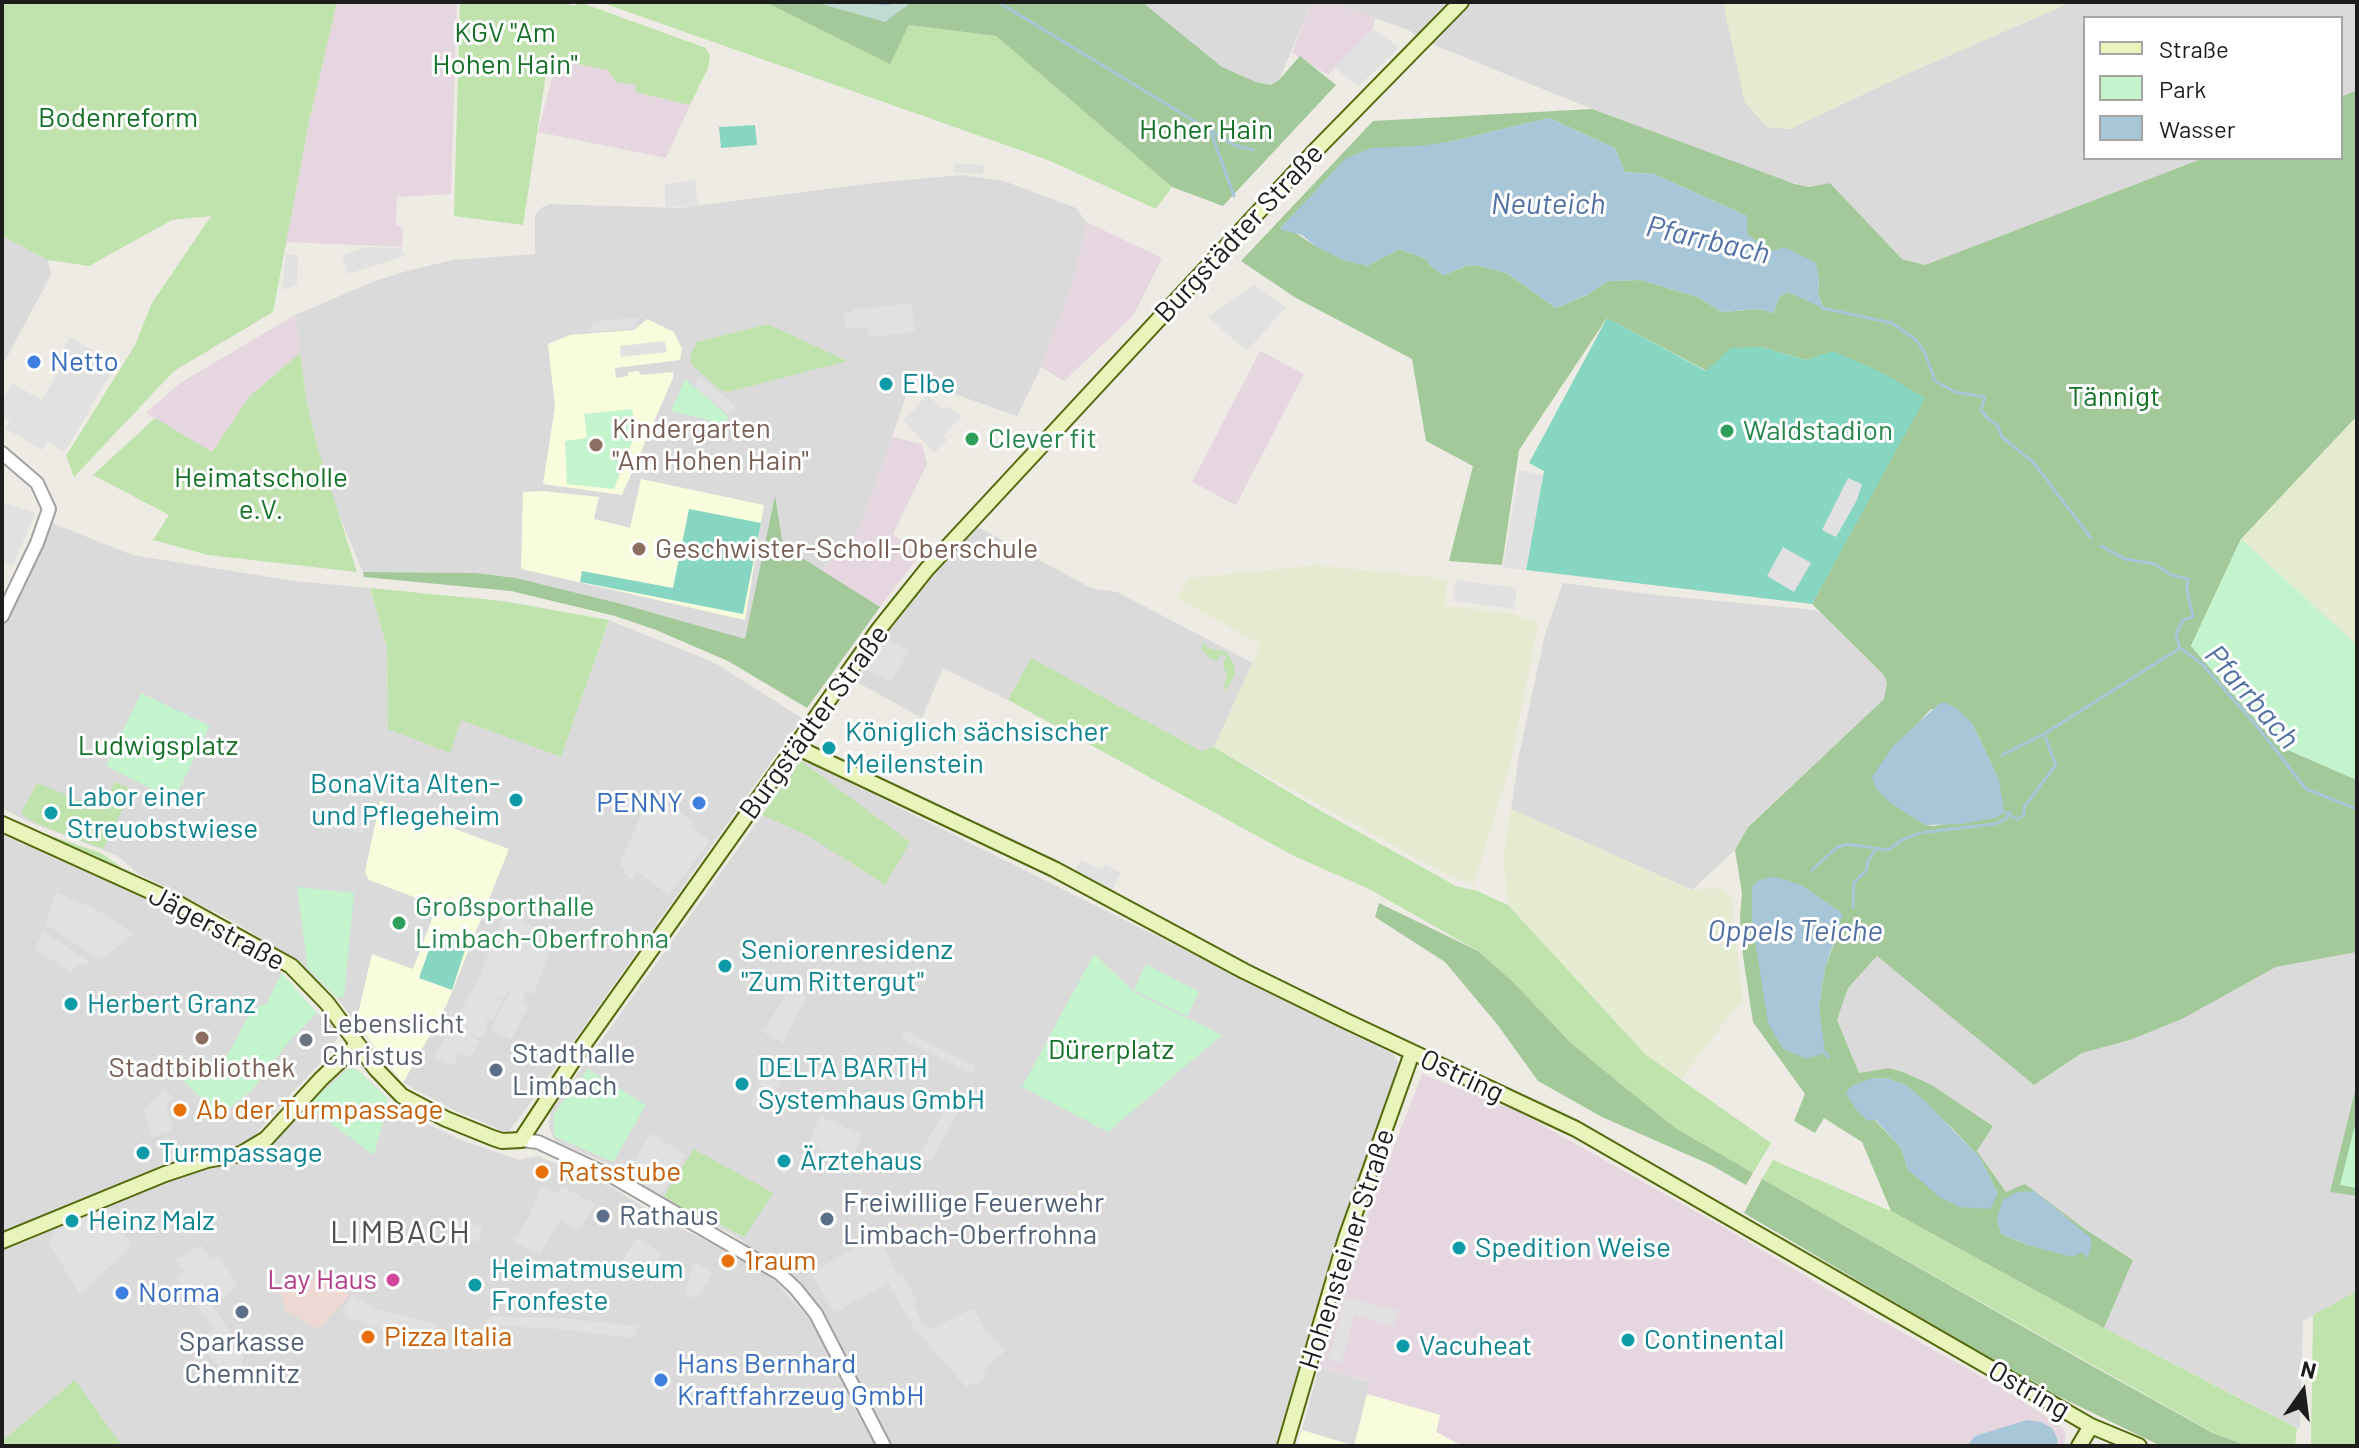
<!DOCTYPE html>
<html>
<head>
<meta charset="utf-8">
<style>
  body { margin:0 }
  #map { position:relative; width:2359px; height:1448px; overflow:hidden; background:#edebe3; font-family:Barlow,sans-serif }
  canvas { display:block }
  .frame { position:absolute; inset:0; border:4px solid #1d1d1d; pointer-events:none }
  .legend { position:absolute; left:2083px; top:16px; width:260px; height:144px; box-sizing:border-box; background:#fff; border:2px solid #a5a5a5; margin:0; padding:10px 14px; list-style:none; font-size:24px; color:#1d1d1d }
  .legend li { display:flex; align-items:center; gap:16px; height:40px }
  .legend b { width:40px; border:2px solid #a5a5a5 }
  .north { position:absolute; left:2263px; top:1352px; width:80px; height:80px; -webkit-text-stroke:6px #fff; paint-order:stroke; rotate:14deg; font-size:22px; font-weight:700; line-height:32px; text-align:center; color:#1d1d1d }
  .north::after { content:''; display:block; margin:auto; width:28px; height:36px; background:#1d1d1d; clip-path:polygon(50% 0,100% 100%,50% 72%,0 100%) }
</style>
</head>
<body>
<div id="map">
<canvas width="2359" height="1448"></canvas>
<div class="frame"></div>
<ul class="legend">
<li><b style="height:10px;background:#e9f4ba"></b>Straße</li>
<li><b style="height:22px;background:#c3f4cd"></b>Park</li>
<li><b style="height:22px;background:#a7c6d7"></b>Wasser</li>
</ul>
<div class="north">N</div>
</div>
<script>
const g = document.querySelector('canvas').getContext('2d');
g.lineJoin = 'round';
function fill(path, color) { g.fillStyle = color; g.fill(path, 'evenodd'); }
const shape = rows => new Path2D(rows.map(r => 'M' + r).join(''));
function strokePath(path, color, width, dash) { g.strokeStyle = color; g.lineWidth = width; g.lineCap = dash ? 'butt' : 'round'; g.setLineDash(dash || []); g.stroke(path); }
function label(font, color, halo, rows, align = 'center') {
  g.font = font + ' Barlow,sans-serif'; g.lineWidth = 6; g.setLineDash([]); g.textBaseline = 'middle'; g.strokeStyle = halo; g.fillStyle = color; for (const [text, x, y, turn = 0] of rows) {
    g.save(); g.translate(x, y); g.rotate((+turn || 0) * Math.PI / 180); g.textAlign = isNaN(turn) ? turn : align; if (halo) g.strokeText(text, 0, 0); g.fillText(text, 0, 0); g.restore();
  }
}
fill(shape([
  [1140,2,1312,2,1279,80,1271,85,1256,82,1222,67],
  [1330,2,1723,2,1745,102,1767,127,1790,129,1904,75,2072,2,2357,2,2357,90,2341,97,2341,18,2085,18,2085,158,2204,158,1925,265,1902,259,1830,183,1809,187,1773,177,1592,109,1424,41,1408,30],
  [962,175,1004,181,1076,208,1086,222,1081,251,1066,303,1040,369,1017,416,912,379,861,527,823,570,880,607,819,692,618,603,516,578,476,573,363,572,333,501,317,445,306,398,295,315,375,281,407,271,453,260,535,254,535,215,541,208,550,204,680,208,873,183],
  [2,236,48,260,51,275,2,366],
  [52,523,132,555,294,581,370,588,387,647,387,688,561,757,609,620,715,663,802,718,528,1106,509,1132,505,1132,454,1110,403,1083,337,998,296,960,231,920,139,874,116,855,29,822,2,808,2,627],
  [978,527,1091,588,1117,592,1253,663,1214,747,1201,751,1031,659,1008,700,943,668,922,718,853,680,884,637,938,570],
  [1563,583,1656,595,1815,610,1822,614,1883,674,1887,682,1884,699,1748,826,1735,850,1692,890,1511,809,1519,755,1545,634],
  [802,759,1393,1054,1401,1068,1337,1243,1278,1446,891,1446,823,1312,796,1279,730,1233,686,1214,632,1182,608,1164,555,1141,549,1127,551,1111],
  [2,835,179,913,249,952,282,973,317,1013,335,1027,337,1038,330,1053,287,1098,255,1136,241,1147,2,1236],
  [2357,952,2357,1083,2331,1192,2357,1196,2357,1291,2303,1321,2300,1429,2104,1328,2133,1259,2082,1227,2006,1192,1977,1151,1993,1125,1932,1085,1903,1072,1889,1068,1859,1073,1837,1020,1848,988,1877,956,2034,1085,2082,1053,2130,1040,2182,1019,2276,967],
  [353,1068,358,1070,382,1092,388,1103,430,1125,461,1140,519,1160,538,1156,612,1187,662,1219,738,1256,774,1280,810,1319,838,1363,877,1446,2,1446,2,1249,29,1240,174,1179,209,1167,243,1161,271,1145,299,1111,307,1106,344,1070],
  [1319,1367,1371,1382,1354,1446,1302,1430]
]), '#dbdada');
fill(shape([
  [326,1275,349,1295,319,1329,286,1311,279,1287]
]), '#edd8d3');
fill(shape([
  [337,2,457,2,451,194,397,197,396,224,403,228,402,247,286,242,309,122],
  [1312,2,1330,2,1375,18,1373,29,1328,75,1292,53],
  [557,59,608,70,637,85,636,92,690,105,666,158,538,132],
  [1086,222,1162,258,1133,316,1064,381,1041,367,1068,295,1081,251],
  [295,315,300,353,250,396,212,452,146,413,180,383],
  [1260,351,1304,374,1236,505,1192,482],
  [892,437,922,444,927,464,893,534,919,556,880,607,823,571,861,527],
  [1422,1074,1519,1112,1732,1232,1866,1312,2002,1388,2062,1427,2066,1434,2064,1446,1462,1446,1436,1432,1440,1415,1367,1394,1370,1381,1319,1367,1354,1250]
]), '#e6d6e0');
fill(shape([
  [647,319,674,332,682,349,680,360,615,368,616,378,628,376,628,372,639,371,640,375,673,372,673,378,622,495,543,484,555,406,548,344,570,335,634,330],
  [641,479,764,505,745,620,521,569,523,492,543,491,599,497,594,519,630,528],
  [380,801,509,849,447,1004,403,1083,356,1022,372,954,413,969,437,906,369,880,365,872],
  [1367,1394,1440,1415,1436,1432,1462,1446,1297,1446,1302,1430,1354,1446]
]), '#f8fcdd');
fill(shape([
  [1723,2,2072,2,1904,75,1790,129,1767,127,1745,102],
  [2357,416,2357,645,2241,539],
  [1318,565,1447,579,1445,606,1515,614,1538,624,1511,762,1474,884,1446,874,1214,747,1261,644,1176,598,1190,578],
  [1511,809,1692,890,1721,888,1733,899,1733,923,1743,999,1679,1081,1646,1055,1508,905,1503,857]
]), '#e5ebd0');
fill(shape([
  [2,2,337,2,309,122,273,312,174,371,74,477,66,456,135,345,152,303,211,216,172,220,89,266,48,260,2,236],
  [460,2,562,2,574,6,579,2,706,48,710,56,708,68,690,105,635,92,636,85,616,82,608,70,557,60,555,68,547,68,523,225,454,216],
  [600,2,765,2,889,63,909,25,996,36,1172,187,1156,209,1048,160],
  [768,324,847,361,728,392,720,390,691,364,691,353,697,342],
  [300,353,306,398,317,445,357,572,208,555,153,540,169,515,93,475,155,418,212,452,250,396],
  [370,588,503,601,609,620,561,757,461,720,450,753,388,729,387,647],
  [1203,643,1211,649,1226,652,1234,664,1235,675,1226,690,1224,689,1227,675,1223,665,1226,657,1220,654,1217,661,1210,658,1201,649],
  [1031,658,1201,751,1214,747,1314,807,1456,886,1477,891,1508,905,1646,1055,1771,1143,1753,1173,1677,1129,1633,1094,1572,1044,1513,982,1478,951,1369,889,1294,856,1008,700],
  [801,761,910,842,885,885,809,836,762,815],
  [115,782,132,790,103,849,38,824,21,814,37,783,101,809],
  [31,829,101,853,135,877],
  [694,1149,773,1193,744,1237,705,1217,692,1214,664,1196],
  [1773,1160,1891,1211,2104,1328,2297,1428,2295,1446,2248,1446,2214,1433,1762,1179],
  [2357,1291,2357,1446,2311,1446,2313,1315],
  [75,1380,122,1446,2,1446,2,1441]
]), '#c0e3ad');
fill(shape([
  [765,2,1142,2,1222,67,1256,82,1271,85,1279,80,1300,56,1336,85,1223,206,1172,187,996,36,909,25,890,64],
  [2357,90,2357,416,2241,539,2191,646,2279,746,2357,780,2357,952,2276,967,2182,1019,2130,1040,2082,1053,2034,1085,1877,956,1848,988,1837,1020,1859,1073,1889,1068,1903,1072,1932,1085,1993,1126,1977,1151,2006,1192,2025,1184,2082,1227,2133,1260,2104,1328,1891,1211,1862,1142,1824,1118,1815,1133,1794,1121,1805,1094,1753,1022,1743,956,1740,918,1742,893,1735,850,1748,827,1884,699,1887,682,1883,674,1812,604,1924,398,1833,352,1806,360,1762,347,1707,371,1607,318,1519,450,1502,565,1449,561,1473,466,1426,441,1412,359,1296,298,1241,261,1373,121,1592,109,1795,184,1809,187,1830,183,1902,259,1925,265,2204,158,2341,158,2341,97],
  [1549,118,1615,148,1625,172,1654,174,1747,216,1747,233,1768,252,1819,279,1818,293,1823,307,1788,292,1779,297,1774,313,1759,309,1722,312,1698,297,1640,280,1608,281,1587,295,1556,308,1507,273,1476,265,1466,266,1444,275,1433,268,1424,258,1399,249,1367,266,1315,246,1293,231,1280,229,1346,159,1449,142],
  [1931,709,1972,723,1999,780,1998,817,1933,826,1926,825,1916,818,1919,722],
  [1803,886,1837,935,1825,968,1819,1007,1819,1021],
  [1886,1078,1906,1085,1953,1129,1980,1158,1998,1194,1908,1170,1901,1148,1874,1119,1870,1079],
  [2033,1191,2064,1215,2087,1258,2082,1252,2050,1250,2028,1245,2001,1234,1997,1219],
  [775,496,783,546,880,607,807,708,728,661,656,630,615,616,511,591,364,577,363,572,476,573,516,578,618,603,745,639],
  [1379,903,1478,951,1513,982,1572,1044,1633,1094,1677,1129,1753,1173,1746,1185,1711,1165,1602,1117,1538,1081,1497,1024,1445,962,1375,917],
  [2357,1083,2357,1196,2330,1192],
  [1762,1179,2096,1368,2213,1433,2248,1446,2161,1446,2031,1383,1744,1213]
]), '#a3c99b');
fill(shape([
  [814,2,912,2,885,22]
]), '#c1dad2');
fill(shape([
  [685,379,728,416,725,424,671,411],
  [632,409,636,432,614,489,567,484,565,441,587,438,584,414],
  [2241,539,2357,645,2357,780,2279,746,2191,646],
  [141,693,210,726,174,800,106,766],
  [297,887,354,893,344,996,337,998,308,969],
  [1094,954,1135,993,1222,1035,1108,1132,1022,1087],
  [1146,964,1199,992,1187,1016,1134,990],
  [282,973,317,1013,287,1044,252,1090,227,1110,219,1103,211,1108,179,1076,227,1056,251,1011,267,1003],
  [349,1068,358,1070,387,1098,388,1103,374,1155,307,1106],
  [588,1069,646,1105,613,1162,556,1137,554,1132,554,1113],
  [2357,1117,2357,1188,2340,1185]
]), '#c3f4cd');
fill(shape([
  [755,125,757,145,721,148,719,127],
  [1607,318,1706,371,1731,348,1762,347,1806,360,1833,351,1881,372,1925,398,1812,604,1526,570,1544,471,1529,463],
  [689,509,761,523,743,614,580,582,582,571,673,588],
  [436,930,468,941,452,990,419,978]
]), '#87d6c2');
fill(shape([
  [1373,29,1399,47,1358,87,1335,68],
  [954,163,984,165,983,174,953,172],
  [695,180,698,206,665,207,665,184],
  [368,247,401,248,405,256,348,274,342,255],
  [286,253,298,256,297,285,282,290],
  [1254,285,1286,307,1247,351,1208,317],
  [911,303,915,332,869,337,868,327,845,329,844,314,851,313,851,310],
  [639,318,632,328,588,332,594,321],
  [70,337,116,364,65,452,47,442,42,450,5,428,10,420,2,416,2,400,12,383,42,400,61,366,56,363],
  [665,341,667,352,621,357,620,346],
  [698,375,735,405,730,415,695,387],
  [927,395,943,409,946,406,962,416,944,435,947,440,934,453,903,421],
  [1519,470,1543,475,1526,570,1503,568],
  [1848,478,1862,484,1857,500,1836,537,1822,530],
  [2,502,35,513,13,566,2,561],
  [1783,547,1811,563,1794,592,1767,576],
  [1457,580,1517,588,1514,609,1454,601,1453,590],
  [884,637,909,651,891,682,862,667],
  [646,803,662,809,666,803,693,821,689,826,710,841,669,895,637,871,633,879,623,874,625,868,619,865],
  [333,813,365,819,362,833,331,826],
  [1081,860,1102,870,1106,864,1121,873,1111,892,1074,871],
  [56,892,97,910,134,934,99,960,45,924],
  [504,914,556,936,533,995,526,992,522,1003,528,1007,511,1040,490,1029,512,989,510,989,503,1000,488,992,502,1002,492,1020,476,1011,488,1019,486,1025,488,1026,481,1039,465,1031,480,1041,470,1058,460,1053,453,1066,434,1057,478,980],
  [44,932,67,947,91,963,78,966,71,972,34,949],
  [790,987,807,996,783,1043,763,1032],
  [905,1031,976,1067,973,1074,901,1038],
  [770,1062,786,1070,766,1112,750,1104],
  [164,1089,173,1097,166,1104,173,1129,152,1137,143,1109],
  [955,1091,966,1097,931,1162,919,1156],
  [820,1116,862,1135,850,1163,808,1144],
  [650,1133,686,1155,661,1195,627,1175],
  [542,1186,558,1193,562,1186,595,1204,579,1230,560,1220,539,1255,514,1242,528,1218],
  [106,1206,132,1245,80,1295,49,1243,55,1230],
  [452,1220,482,1226,478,1242,449,1236],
  [876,1236,881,1241,898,1276,903,1275,917,1302,913,1304,923,1324,931,1329,974,1308,983,1327,1005,1351,983,1372,986,1376,976,1386,972,1382,966,1387,927,1344,930,1341,917,1333,888,1283,834,1313,813,1276,820,1273,818,1269],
  [636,1238,662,1253,647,1282,619,1266],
  [201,1245,213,1259,218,1256,238,1285,213,1306,243,1352,242,1366,231,1380,198,1343,214,1328,176,1278,185,1272,177,1260],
  [695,1261,713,1273,697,1299,684,1293],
  [351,1296,378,1309,436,1324,434,1351,345,1316,342,1312],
  [1345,1297,1398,1311,1394,1327,1355,1315,1341,1363,1328,1360],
  [490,1316,560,1318,638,1326,634,1338,557,1329,485,1325]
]), '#e1e1e1');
fill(shape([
  [1549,118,1615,148,1625,172,1654,174,1747,216,1747,233,1768,252,1785,247,1816,263,1819,279,1818,293,1823,308,1788,292,1779,297,1774,313,1759,309,1722,312,1698,297,1640,280,1608,281,1587,295,1556,308,1507,273,1476,265,1466,266,1444,275,1433,268,1424,258,1399,249,1367,266,1343,260,1315,246,1302,235,1280,229,1345,159,1371,148,1419,146,1449,142],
  [1940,703,1947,703,1957,709,1972,723,1999,780,2004,812,1998,817,1962,824,1925,825,1889,802,1876,788,1872,777,1893,746],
  [1769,877,1781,878,1803,886,1843,914,1825,968,1819,1007,1825,1053,1807,1059,1783,1049,1768,1023,1752,920,1752,887,1757,881],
  [1886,1078,1906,1085,1926,1102,1980,1158,1998,1194,1990,1209,1960,1207,1941,1198,1908,1170,1901,1148,1875,1119,1868,1121,1857,1111,1846,1093,1851,1086,1870,1079],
  [2034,1191,2091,1238,2091,1250,2087,1258,2082,1252,2072,1257,2028,1245,2001,1234,1997,1219,2003,1200,2018,1192],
  [2027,1420,2041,1422,2052,1428,2058,1440,2056,1446,1967,1446,1975,1436]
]), '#a7c6d7');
strokePath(shape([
  [868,2,887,4,892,2],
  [998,2,1234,145,1253,150],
  [1211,132,1234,196],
  [1822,308,1892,323,1916,340,1925,353,1935,381,1955,392,1985,397,1981,410,1989,420,1997,424,2002,437,2033,462,2091,538],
  [2101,546,2125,559,2155,564,2171,575,2188,579,2187,590,2193,617,2183,620,2176,635,2180,648,2201,663,2256,725,2306,789,2357,809],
  [2002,755,2044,734,2180,648],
  [2004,812,2017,819,2024,815,2024,807,2056,765,2044,734],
  [1812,870,1836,848,1847,844,1888,850,1902,840,1919,833,1994,824,2006,819,2010,812],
  [1853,908,1854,883,1867,869,1868,860,1875,851],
  [1825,1052,1828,1057]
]), '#a7c6d7', 3);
const tertiary = shape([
  [2,453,37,483,49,509,37,543,2,616],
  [521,1140,538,1142,615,1178,779,1273,796,1289,816,1314,884,1446]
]);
const secondary = shape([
  [796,747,1054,869,1244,971,1344,1020,1576,1129,2091,1426,2139,1446],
  [2,824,181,905,291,966,327,1003,376,1069,402,1096,446,1119,493,1138,502,1141,521,1140,582,1047,879,629,927,569,1313,153,1461,2],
  [2,1241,165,1174,207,1160,241,1154,266,1139,321,1079,357,1045],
  [1285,1446,1346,1238,1412,1053],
  [2079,1446,2091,1426]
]);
strokePath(tertiary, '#a1a1a1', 16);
strokePath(secondary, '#546a0e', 18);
strokePath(tertiary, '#fff', 12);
strokePath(secondary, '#e9f4ba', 14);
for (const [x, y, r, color] of [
  [34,362,8,"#3f7fe0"],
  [886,384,8,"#0f9aa8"],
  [1727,431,8,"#2e9e5b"],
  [972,439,8,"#2e9e5b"],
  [596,445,8,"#8d6e63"],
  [639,549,8,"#8d6e63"],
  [829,748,8,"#0f9aa8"],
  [516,800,8,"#0f9aa8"],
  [699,803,8,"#3f7fe0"],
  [51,813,8,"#0f9aa8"],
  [399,923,8,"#2e9e5b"],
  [725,966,8,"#0f9aa8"],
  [71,1004,8,"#0f9aa8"],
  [202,1038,8,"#8d6e63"],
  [306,1040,8,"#6b7280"],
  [496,1070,8,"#5c6f8a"],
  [742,1084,8,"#0f9aa8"],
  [180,1110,8,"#e8710a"],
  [143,1153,8,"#0f9aa8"],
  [784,1161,8,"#0f9aa8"],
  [542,1172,8,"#e8710a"],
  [603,1216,8,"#5c6f8a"],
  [827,1219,8,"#5c6f8a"],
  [72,1221,8,"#0f9aa8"],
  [1459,1248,8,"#0f9aa8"],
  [728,1261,8,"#e8710a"],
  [393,1280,8,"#d1479c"],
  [475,1285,8,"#0f9aa8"],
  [122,1293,8,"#3f7fe0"],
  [242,1312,8,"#5c6f8a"],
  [368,1337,8,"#e8710a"],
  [1628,1340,8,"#0f9aa8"],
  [1403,1346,8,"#0f9aa8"],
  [661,1380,8,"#3f7fe0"]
]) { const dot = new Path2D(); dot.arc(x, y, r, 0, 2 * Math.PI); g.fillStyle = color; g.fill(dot); strokePath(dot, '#fff', 3); }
label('28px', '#147128', '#fff', [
  ["KGV \"Am",505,33],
  ["Hohen Hain\"",505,65],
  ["Bodenreform",118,118],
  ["Hoher Hain",1206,130],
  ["Tännigt",2114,397],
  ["Heimatscholle",261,478],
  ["e.V.",261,510],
  ["Ludwigsplatz",158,746],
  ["Dürerplatz",1111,1050]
]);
label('28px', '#1d1d1d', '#fff', [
  ["Burgstädter Straße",1239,233,-47],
  ["Burgstädter Straße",814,722,-54],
  ["Jägerstraße",217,928,28],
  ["Ostring",1462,1076,25],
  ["Hohensteiner Straße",1347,1249,-72],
  ["Ostring",2029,1390,30]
]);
label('28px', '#366cbe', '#fff', [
  ["Netto",50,362],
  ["PENNY",683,803,"right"],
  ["Norma",138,1293],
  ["Hans Bernhard",677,1364],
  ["Kraftfahrzeug GmbH",677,1396]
], 'left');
label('28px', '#0d838f', '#fff', [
  ["Elbe",902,384],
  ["Königlich sächsischer",845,732],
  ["Meilenstein",845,764],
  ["BonaVita Alten-",500,784,"right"],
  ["und Pflegeheim",500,816,"right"],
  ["Labor einer",67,797],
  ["Streuobstwiese",67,829],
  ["Seniorenresidenz",741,950],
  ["\"Zum Rittergut\"",741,982],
  ["Herbert Granz",87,1004],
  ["DELTA BARTH",758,1068],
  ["Systemhaus GmbH",758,1100],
  ["Turmpassage",159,1153],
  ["Ärztehaus",800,1161],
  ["Heinz Malz",88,1221],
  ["Spedition Weise",1475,1248],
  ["Heimatmuseum",491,1269],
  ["Fronfeste",491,1301],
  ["Continental",1644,1340],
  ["Vacuheat",1419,1346]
], 'left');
label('28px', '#785e54', '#fff', [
  ["Kindergarten",612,429],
  ["\"Am Hohen Hain\"",612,461],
  ["Geschwister-Scholl-Oberschule",655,549],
  ["Stadtbibliothek",202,1068,"center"]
], 'left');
label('28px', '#27864d', '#fff', [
  ["Waldstadion",1743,431],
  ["Clever fit",988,439],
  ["Großsporthalle",415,907],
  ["Limbach-Oberfrohna",415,939]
], 'left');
label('28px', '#5b616d', '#fff', [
  ["Lebenslicht",322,1024],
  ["Christus",322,1056]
], 'left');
label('28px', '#4e5e75', '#fff', [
  ["Stadthalle",512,1054],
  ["Limbach",512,1086],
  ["Freiwillige Feuerwehr",843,1203],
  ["Limbach-Oberfrohna",843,1235],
  ["Rathaus",619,1216],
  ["Sparkasse",242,1342,"center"],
  ["Chemnitz",242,1374,"center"]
], 'left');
label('28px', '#c56008', '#fff', [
  ["Ab der Turmpassage",196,1110],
  ["Ratsstube",558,1172],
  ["1raum",744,1261],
  ["Pizza Italia",384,1337]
], 'left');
label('28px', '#b23c85', '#fff', [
  ["Lay Haus",377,1280]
], 'right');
label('italic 30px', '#5170a4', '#fff', [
  ["Neuteich",1548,204],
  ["Pfarrbach",1708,240,13],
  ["Pfarrbach",2252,697,49],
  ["Oppels Teiche",1795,931]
]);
g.letterSpacing = '2px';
label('32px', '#505050', '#fff', [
  ["LIMBACH",401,1232]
]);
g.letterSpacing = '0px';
</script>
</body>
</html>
